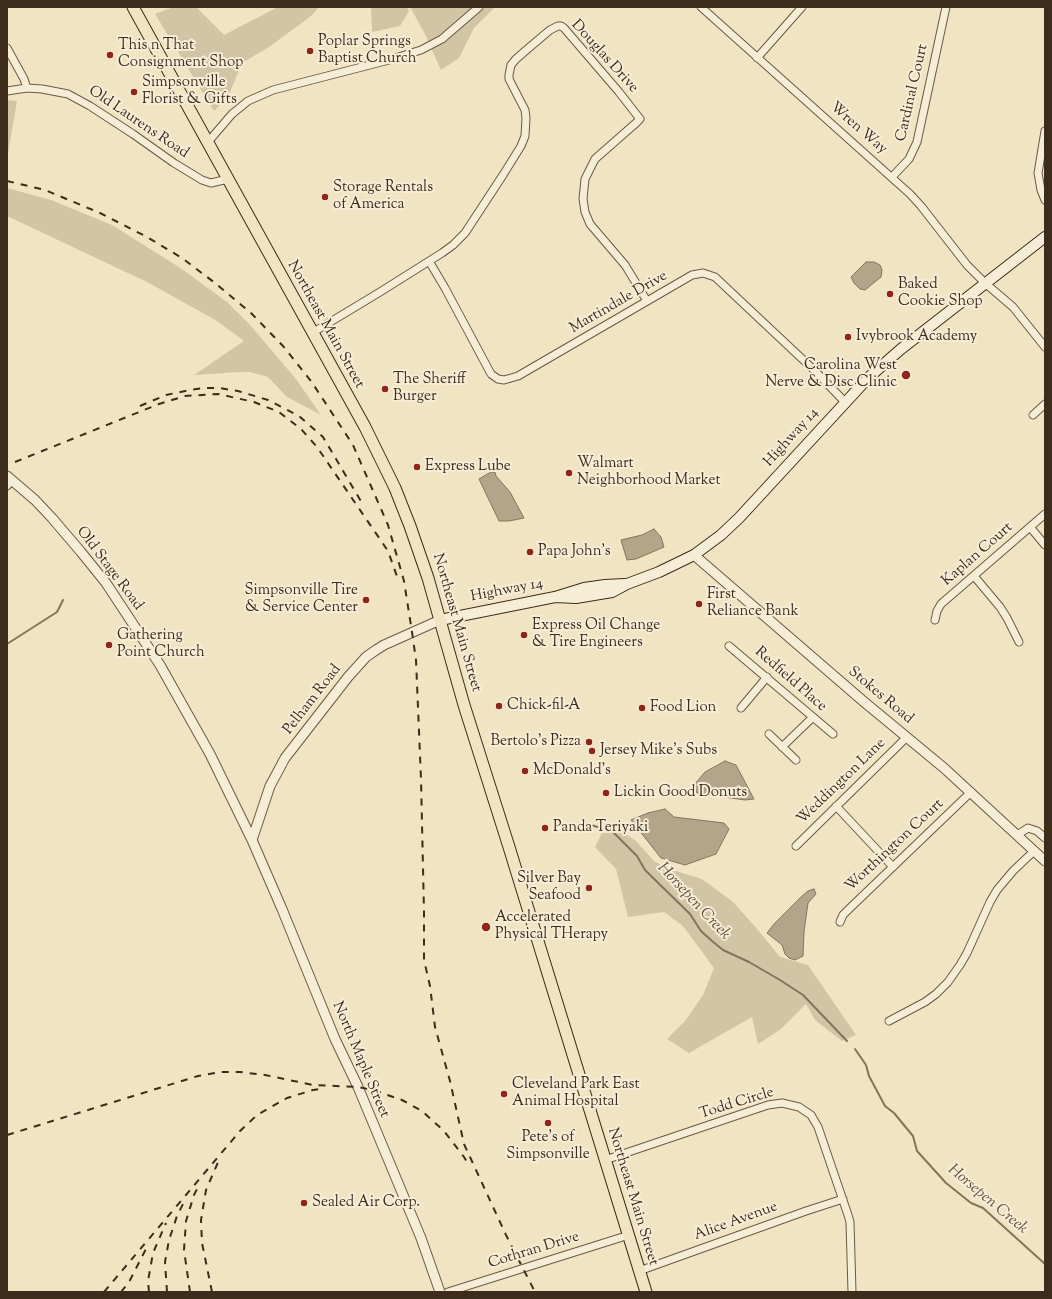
<!DOCTYPE html>
<html>
<head>
<meta charset="utf-8">
<style>
  body { margin:0 }
  #map { position:relative; width:1052px; height:1299px; overflow:hidden; background:#f1e4c2; font-family:"Sorts Mill Goudy",serif }
  canvas { display:block }
  .frame { position:absolute; inset:0; border:8px solid #3d2b1c; pointer-events:none }
</style>
</head>
<body>
<div id="map">
<canvas width="1052" height="1299"></canvas>
<div class="frame"></div>
</div>
<script>
const g = document.querySelector('canvas').getContext('2d');
g.lineJoin = 'round';
function fill(path, color) { g.fillStyle = color; g.fill(path, 'evenodd'); }
const shape = rows => new Path2D(rows.map(r => 'M' + r).join(''));
function strokePath(path, color, width, dash) { g.strokeStyle = color; g.lineWidth = width; g.lineCap = dash ? 'butt' : 'round'; g.setLineDash(dash || []); g.stroke(path); }
function label(font, color, halo, rows, align = 'center') {
  g.font = font + ' "Sorts Mill Goudy",serif'; g.lineWidth = 4; g.setLineDash([]); g.textBaseline = 'middle'; g.strokeStyle = halo; g.fillStyle = color; for (const [text, x, y, turn = 0] of rows) {
    g.save(); g.translate(x, y); g.rotate((+turn || 0) * Math.PI / 180); g.textAlign = isNaN(turn) ? turn : align; if (halo) g.strokeText(text, 0, 0); g.fillText(text, 0, 0); g.restore();
  }
}
fill(shape([
  [174,7,196,7,224,35,278,7,319,7,311,16,269,47,242,63,228,97,214,111,155,14],
  [371,7,407,7,409,11,400,26,372,32],
  [410,7,495,7,474,28,459,58,441,70,425,34],
  [7,100,17,101,7,159],
  [7,188,51,200,112,225,182,269,227,302,251,326,296,379,321,415,287,397,268,377,250,372,240,372,194,375,244,341,217,321,149,283,7,216],
  [602,833,624,833,635,840,655,862,676,871,702,879,733,902,758,930,780,957,808,965,856,1035,842,1041,815,1020,806,1004,781,1029,758,1044,752,1017,689,1053,667,1039,685,1021,703,995,714,968,683,926,664,912,628,917,616,869,595,847]
]), '#d2c5a6');
const water = shape([
  [866,262,874,262,880,265,882,270,881,277,865,290,860,289,854,283,851,277,866,262],
  [491,472,495,472,496,476,510,492,524,518,509,521,499,521,479,479,491,472],
  [654,529,661,537,664,547,636,559,627,560,621,540,642,535,654,529],
  [725,761,736,765,754,799,745,800,697,793,694,785,705,772,725,761],
  [665,809,674,817,724,823,729,829,716,854,685,865,661,858,631,820,648,813,665,809],
  [814,889,816,894,808,903,804,932,803,956,795,960,789,958,785,954,782,945,767,933,774,924,801,897,808,891,814,889]
]);
fill(water, '#b4a58a');
strokePath(water, '#84745e', 1);
strokePath(shape([
  [7,644,57,612,63,600],
  [582,822,613,832,637,856,645,870,690,914,701,931,712,941,723,950,749,962,780,980,803,995,847,1041],
  [855,1049,866,1065,869,1076,885,1106,894,1113,913,1136,917,1151,946,1183,971,1203,983,1208,1045,1264]
]), '#84745e', 2);
const minor = shape([
  [701,7,910,194,921,206,967,265,985,283,1013,307,1045,347],
  [7,48,24,79,27,88],
  [757,58,802,7],
  [7,91,27,88,42,89,68,94,90,106,133,134,174,163,202,180,211,183,228,179],
  [1045,131,1038,173,1041,190,1045,200],
  [208,142,232,114,248,101,273,90,389,60,421,50,442,39,479,7],
  [892,177,909,159,917,142,946,7],
  [429,261,445,288,491,374,498,379,504,380,518,376,692,275,703,273,715,277,814,370,845,402],
  [312,333,380,292,442,253,453,245,465,233,503,175,521,146,525,136,526,118,525,110,509,79,509,75,511,65,516,59,531,46,550,30,558,26,561,26,564,28,619,92,640,119,636,123,595,159,585,179,583,199,585,212,590,224,625,265,647,301],
  [1033,415,1045,404],
  [7,486,12,480],
  [1030,527,1045,545],
  [974,576,1000,607,1007,618,1019,642],
  [935,620,937,611,941,604,1045,514],
  [729,646,833,734],
  [741,708,767,677],
  [769,734,796,760],
  [782,747,813,717],
  [836,806,893,867],
  [1017,835,1028,828,1037,831,1045,838],
  [796,846,907,737],
  [840,922,843,915,850,908,971,792],
  [889,1021,925,1002,936,994,948,982,960,965,967,953,990,902,997,890,1013,871,1034,851],
  [605,1160,768,1105,782,1103,799,1107,811,1115,818,1127,848,1215,850,1222,852,1292],
  [639,1271,806,1211,843,1199],
  [448,1292,629,1235]
]);
const tertiary = shape([
  [7,476,35,500,52,518,81,552,106,583,160,665,210,754,252,840,282,909,335,1039,358,1087,421,1238,440,1292],
  [694,555,863,701,944,768,1045,861],
  [252,840,270,786,285,758,348,677,366,657,376,650,384,645,440,620]
]);
const secondary = shape([
  [555,597,576,598,612,592,627,584,659,572,694,555,721,535,739,518,868,378,901,349,1045,237],
  [440,620,555,597,584,588,605,585,625,584]
]);
const primary = shape([
  [133,7,365,427,395,488,410,526,428,578,464,705,509,847,646,1292]
]);
strokePath(minor, '#6a5946', 9);
strokePath(tertiary, '#6a5946', 11);
strokePath(secondary, '#3d2b1c', 12);
strokePath(primary, '#3d2b1c', 13);
strokePath(minor, '#f6edd7', 7);
strokePath(tertiary, '#f6edd7', 9);
strokePath(secondary, '#f6edd7', 10);
strokePath(primary, '#f1e4c2', 11);
strokePath(shape([
  [7,181,45,190,100,213,147,237,182,258,215,283,251,313,283,346,311,381,353,445,388,525,404,581,412,632,416,660,421,779,424,912,424,960,430,986,435,1027,450,1081,464,1144,506,1235,535,1292],
  [140,406,166,395,190,390,203,388,219,388,238,391,268,400,299,416,323,437,362,503],
  [15,462,159,404,185,396,218,394,254,402,279,412,301,429,317,447,388,551,399,582],
  [7,1135,198,1076,221,1072,240,1072,265,1075,313,1085,358,1087,373,1090,402,1100,422,1111,444,1131,464,1157,468,1164],
  [104,1292,240,1131,257,1115,287,1098,313,1090,320,1089],
  [121,1292,129,1282,147,1247],
  [149,1292,148,1281,153,1253,166,1223],
  [167,1292,165,1262,169,1240,177,1216,183,1204],
  [190,1292,184,1250,186,1221,194,1195,199,1185],
  [212,1292,202,1243,201,1220,206,1190,219,1160]
]), '#3d2b1c', 2, [7, 7]);
for (const [x, y, r, color] of [
  [310,51,4,"#8f2418"],
  [110,55,4,"#8f2418"],
  [134,92,4,"#8f2418"],
  [325,197,4,"#8f2418"],
  [890,294,4,"#8f2418"],
  [848,337,4,"#8f2418"],
  [906,375,5,"#8f2418"],
  [385,389,4,"#8f2418"],
  [417,467,4,"#8f2418"],
  [569,473,4,"#8f2418"],
  [530,552,4,"#8f2418"],
  [366,600,4,"#8f2418"],
  [699,604,4,"#8f2418"],
  [524,635,4,"#8f2418"],
  [109,645,4,"#8f2418"],
  [499,706,4,"#8f2418"],
  [642,708,4,"#8f2418"],
  [589,742,4,"#8f2418"],
  [592,751,4,"#8f2418"],
  [525,771,4,"#8f2418"],
  [606,793,4,"#8f2418"],
  [545,828,4,"#8f2418"],
  [589,888,4,"#8f2418"],
  [486,927,5,"#8f2418"],
  [504,1094,4,"#8f2418"],
  [548,1123,4,"#8f2418"],
  [304,1203,4,"#8f2418"]
]) { const dot = new Path2D(); dot.arc(x, y, r, 0, 2 * Math.PI); g.fillStyle = color; g.fill(dot); strokePath(dot, '#f6edd7', 1.5); }
label('15px', '#3d2b1c', '#f6edd7', [
  ["Poplar Springs",318,42],
  ["Baptist Church",318,59],
  ["This n That",118,46],
  ["Consignment Shop",118,63],
  ["Simpsonville",142,83],
  ["Florist & Gifts",142,100],
  ["Storage Rentals",333,188],
  ["of America",333,205],
  ["Baked",898,285],
  ["Cookie Shop",898,302],
  ["Ivybrook Academy",856,337],
  ["Carolina West",897,366,"right"],
  ["Nerve & Disc Clinic",897,383,"right"],
  ["The Sheriff",393,380],
  ["Burger",393,397],
  ["Walmart",577,464],
  ["Neighborhood Market",577,481],
  ["Express Lube",425,467],
  ["Papa John's",538,552],
  ["Simpsonville Tire",358,591,"right"],
  ["& Service Center",358,608,"right"],
  ["First",707,595],
  ["Reliance Bank",707,612],
  ["Express Oil Change",532,626],
  ["& Tire Engineers",532,643],
  ["Gathering",117,636],
  ["Point Church",117,653],
  ["Chick-fil-A",507,706],
  ["Food Lion",650,708],
  ["Bertolo's Pizza",581,742,"right"],
  ["Jersey Mike's Subs",600,751],
  ["McDonald's",533,771],
  ["Lickin Good Donuts",614,793],
  ["Panda Teriyaki",553,828],
  ["Silver Bay",581,879,"right"],
  ["Seafood",581,896,"right"],
  ["Accelerated",495,918],
  ["Physical THerapy",495,935],
  ["Cleveland Park East",512,1085],
  ["Animal Hospital",512,1102],
  ["Pete's of",548,1138,"center"],
  ["Simpsonville",548,1155,"center"],
  ["Sealed Air Corp.",312,1203]
], 'left');
label('15px', '#3d2b1c', '#f6edd7', [
  ["Douglas Drive",604,57,48],
  ["Cardinal Court",913,93,-77],
  ["Old Laurens Road",138,123,34],
  ["Wren Way",858,129,41],
  ["Martindale Drive",619,303,-30],
  ["Northeast Main Street",325,325,61],
  ["Highway 14",792,438,-48],
  ["Kaplan Court",978,555,-41],
  ["Old Stage Road",109,569,53],
  ["Highway 14",507,591,-11],
  ["Northeast Main Street",456,623,74],
  ["Redfield Place",790,680,41],
  ["Stokes Road",880,696,40],
  ["Pelham Road",313,700,-52],
  ["Weddington Lane",842,782,-44],
  ["Worthington Court",895,846,-43],
  ["North Maple Street",360,1060,67],
  ["Todd Circle",737,1104,-17],
  ["Northeast Main Street",632,1197,73],
  ["Alice Avenue",736,1222,-20],
  ["Cothran Drive",534,1251,-17]
]);
label('italic 16px', '#61503d', '#f6edd7', [
  ["Horsepen Creek",693,902,47],
  ["Horsepen Creek",987,1200,40]
]);
</script>
</body>
</html>
